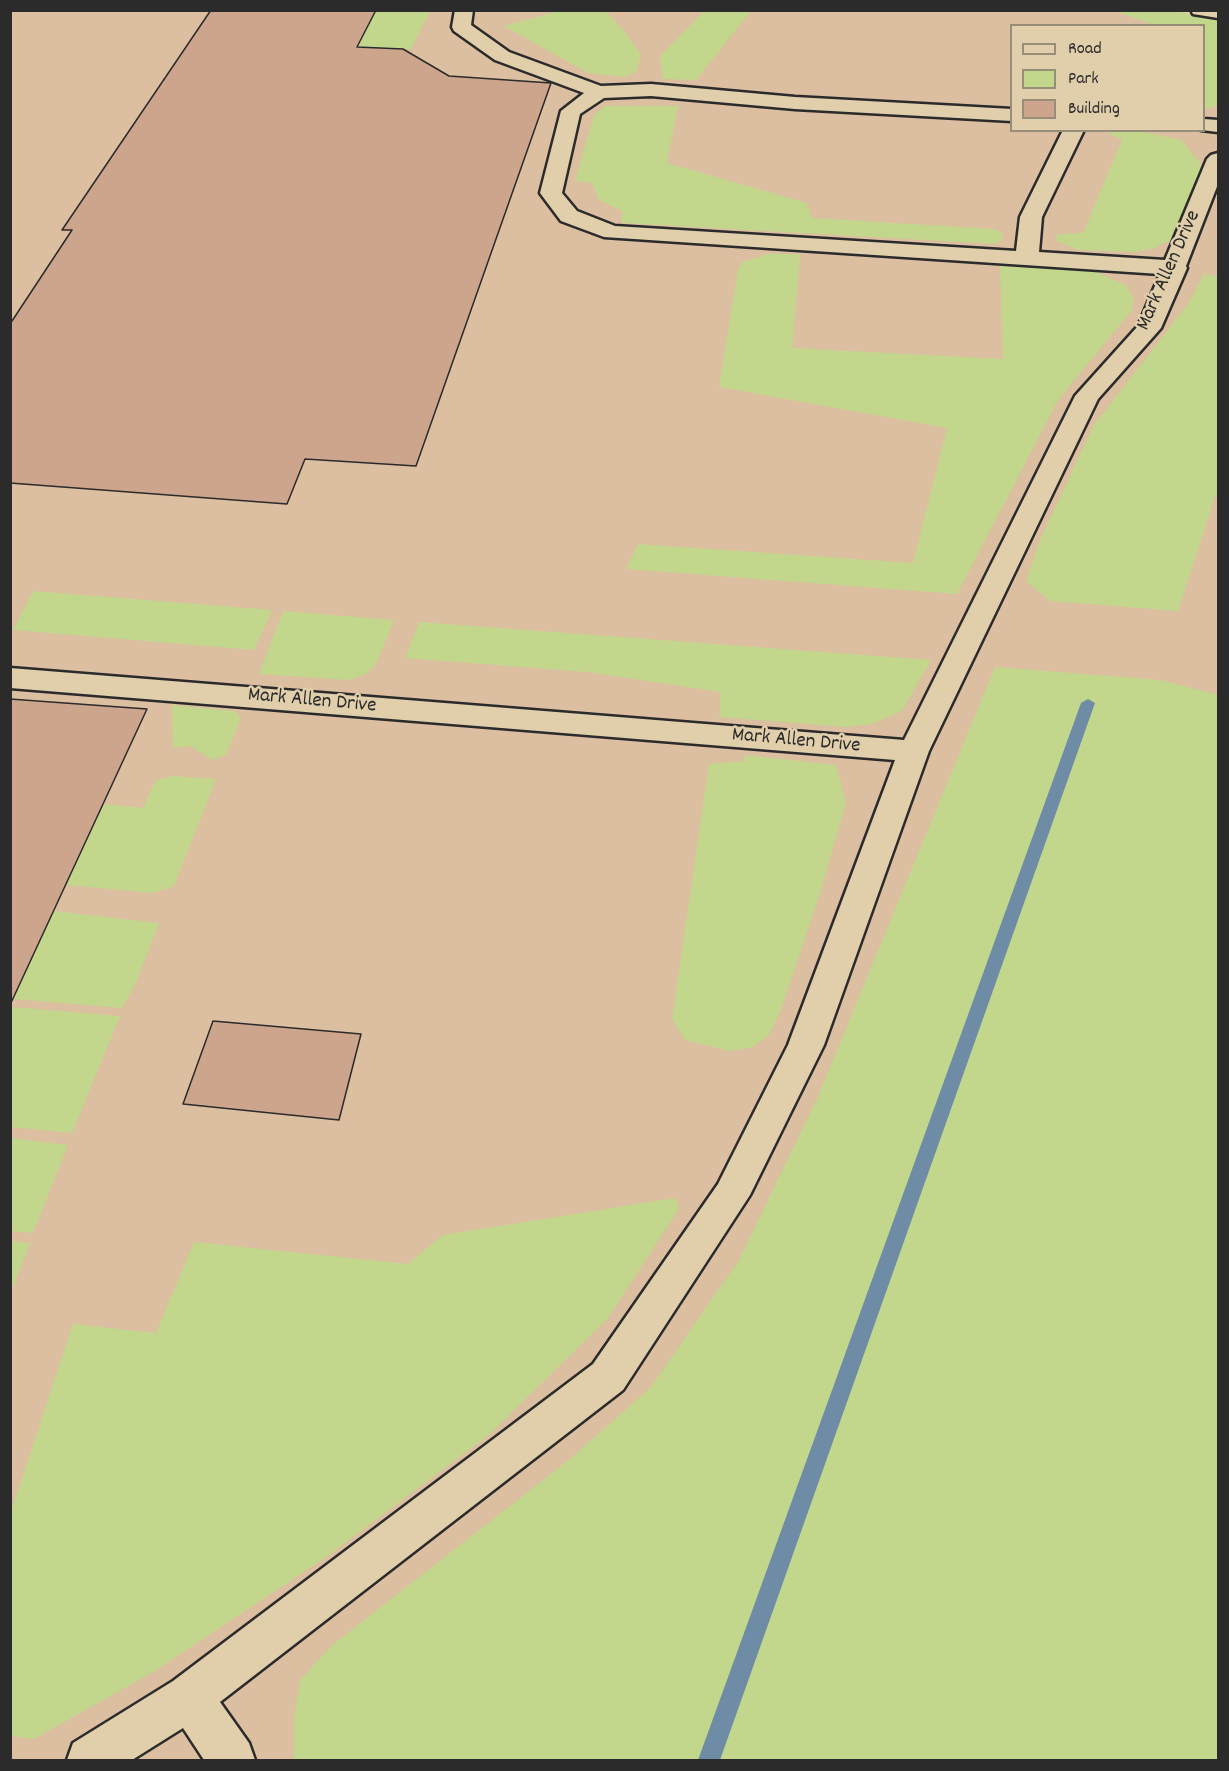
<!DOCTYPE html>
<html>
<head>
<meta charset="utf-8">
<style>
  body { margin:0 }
  #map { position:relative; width:1229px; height:1771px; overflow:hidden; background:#e8cdab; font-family:Dekko,sans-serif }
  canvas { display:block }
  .frame { position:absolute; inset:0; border:12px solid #2b2b2b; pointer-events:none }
  .legend { position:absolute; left:1010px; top:24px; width:195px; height:108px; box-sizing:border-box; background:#e1cfac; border:2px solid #988d78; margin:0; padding:8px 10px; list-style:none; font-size:18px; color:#2b2b2b }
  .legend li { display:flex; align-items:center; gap:12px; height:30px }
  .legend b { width:30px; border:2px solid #988d78 }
</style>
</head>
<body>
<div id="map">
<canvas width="1229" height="1771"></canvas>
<div class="frame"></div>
<ul class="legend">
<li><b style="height:8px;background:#e1cfac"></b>Road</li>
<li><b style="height:16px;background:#c2d78c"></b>Park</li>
<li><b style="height:16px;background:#cca58c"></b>Building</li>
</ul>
</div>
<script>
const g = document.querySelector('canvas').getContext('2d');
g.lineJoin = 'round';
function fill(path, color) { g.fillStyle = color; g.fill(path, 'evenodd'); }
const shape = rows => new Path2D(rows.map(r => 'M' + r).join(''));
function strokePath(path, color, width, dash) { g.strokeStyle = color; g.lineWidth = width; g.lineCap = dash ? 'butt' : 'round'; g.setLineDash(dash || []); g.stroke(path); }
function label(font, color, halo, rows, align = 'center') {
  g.font = font + ' Dekko,sans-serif'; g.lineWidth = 5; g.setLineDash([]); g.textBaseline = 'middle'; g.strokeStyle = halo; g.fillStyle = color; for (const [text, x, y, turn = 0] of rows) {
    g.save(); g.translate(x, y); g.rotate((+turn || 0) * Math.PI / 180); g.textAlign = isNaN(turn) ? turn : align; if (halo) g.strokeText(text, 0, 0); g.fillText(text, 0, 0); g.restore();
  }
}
fill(shape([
  [1141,10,1218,22,1218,1760,11,1760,11,11],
  [1012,26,1204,26,1204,130,1012,130]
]), '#dcbea0');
fill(shape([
  [562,10,606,11,625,32,641,55,636,72,624,77,588,73,504,26],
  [376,11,430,11,411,49,358,47],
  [704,11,751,11,696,80,663,79,660,56],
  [1115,11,1172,11,1218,18,1218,105,1204,110,1204,26,1154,25],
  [605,106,678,106,667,163,807,203,812,218,994,229,1003,233,1002,239,996,244,622,223,622,211,599,200,592,183,575,181,594,115],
  [1109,131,1139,131,1181,140,1199,161,1202,173,1180,232,1171,240,1155,248,1134,252,1078,250,1055,240,1058,234,1083,233,1122,140,1111,135],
  [768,254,800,254,792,348,1003,359,1000,266,1096,272,1126,285,1133,297,1132,310,1058,400,957,594,626,569,638,544,913,563,947,428,719,387,738,269,742,262],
  [1204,274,1218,277,1218,487,1178,611,1050,601,1026,581,1040,540,1094,425,1188,304],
  [33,591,272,610,254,650,13,630],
  [283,611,394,620,376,664,366,674,350,680,259,674],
  [419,622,931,660,902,711,872,724,846,727,719,717,721,692,587,672,405,658],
  [995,667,1161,680,1218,695,1218,1760,294,1760,294,1717,300,1680,331,1646,571,1458,650,1388,739,1260,816,1101],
  [172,705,233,711,238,714,240,720,226,755,212,760,190,746,173,748],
  [745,755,836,765,846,802,819,896,781,1009,769,1035,753,1047,729,1051,685,1040,672,1019,709,764,745,761],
  [171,776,216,779,174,886,153,893,66,885,104,804,143,808,155,781],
  [54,911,159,923,135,985,122,1008,13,999],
  [11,1007,120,1016,72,1133,11,1127],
  [11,1138,68,1145,33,1233,11,1231],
  [675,1198,679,1209,607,1319,491,1433,329,1555,153,1672,34,1739,11,1736,11,1512,73,1324,156,1333,194,1242,408,1264,443,1235],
  [11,1241,30,1243,11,1292,10,1241]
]), '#c2d78c');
fill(shape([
  [1088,699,1095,703,720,1760,698,1760,1081,703,1088,699]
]), '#6e8ca6');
const building = shape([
  [211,10,376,10,357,47,403,49,449,76,551,83,416,466,305,459,287,504,10,483,10,324,72,230,62,230,211,10],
  [10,699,147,709,10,1005,10,699],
  [213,1021,361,1034,339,1120,183,1104,213,1021]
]);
fill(building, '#cca58c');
strokePath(building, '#2b2b2b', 1.5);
const minor = shape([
  [455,10,473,10,471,25,509,52,601,86,651,84,795,97,1012,109,1012,121,795,109,651,96,604,98,580,114,562,193,577,211,615,226,1016,251,1020,217,1063,130,1084,130,1042,217,1039,252,1165,260,1207,159,1211,155,1218,153,1218,184,1186,266,1187,268,1161,328,1098,399,929,751,824,1045,750,1195,623,1390,220,1702,249,1743,255,1760,204,1760,183,1728,132,1760,67,1760,73,1743,173,1681,593,1364,718,1184,788,1045,895,760,10,688,10,668,904,740,1075,396,1138,326,1160,274,604,237,561,221,540,193,561,111,584,93,495,60,454,31,452,27,455,10],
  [1191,10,1218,10,1218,18,1193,14,1191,10],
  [1204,119,1218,120,1218,132,1201,130,1204,119]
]);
strokePath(minor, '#2b2b2b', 5);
fill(minor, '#e1cfac');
label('21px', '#2b2b2b', '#e1cfac', [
  ["Mark Allen Drive",1170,271,-66],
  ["Mark Allen Drive",312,702,5],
  ["Mark Allen Drive",796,742,5]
]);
</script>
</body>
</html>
